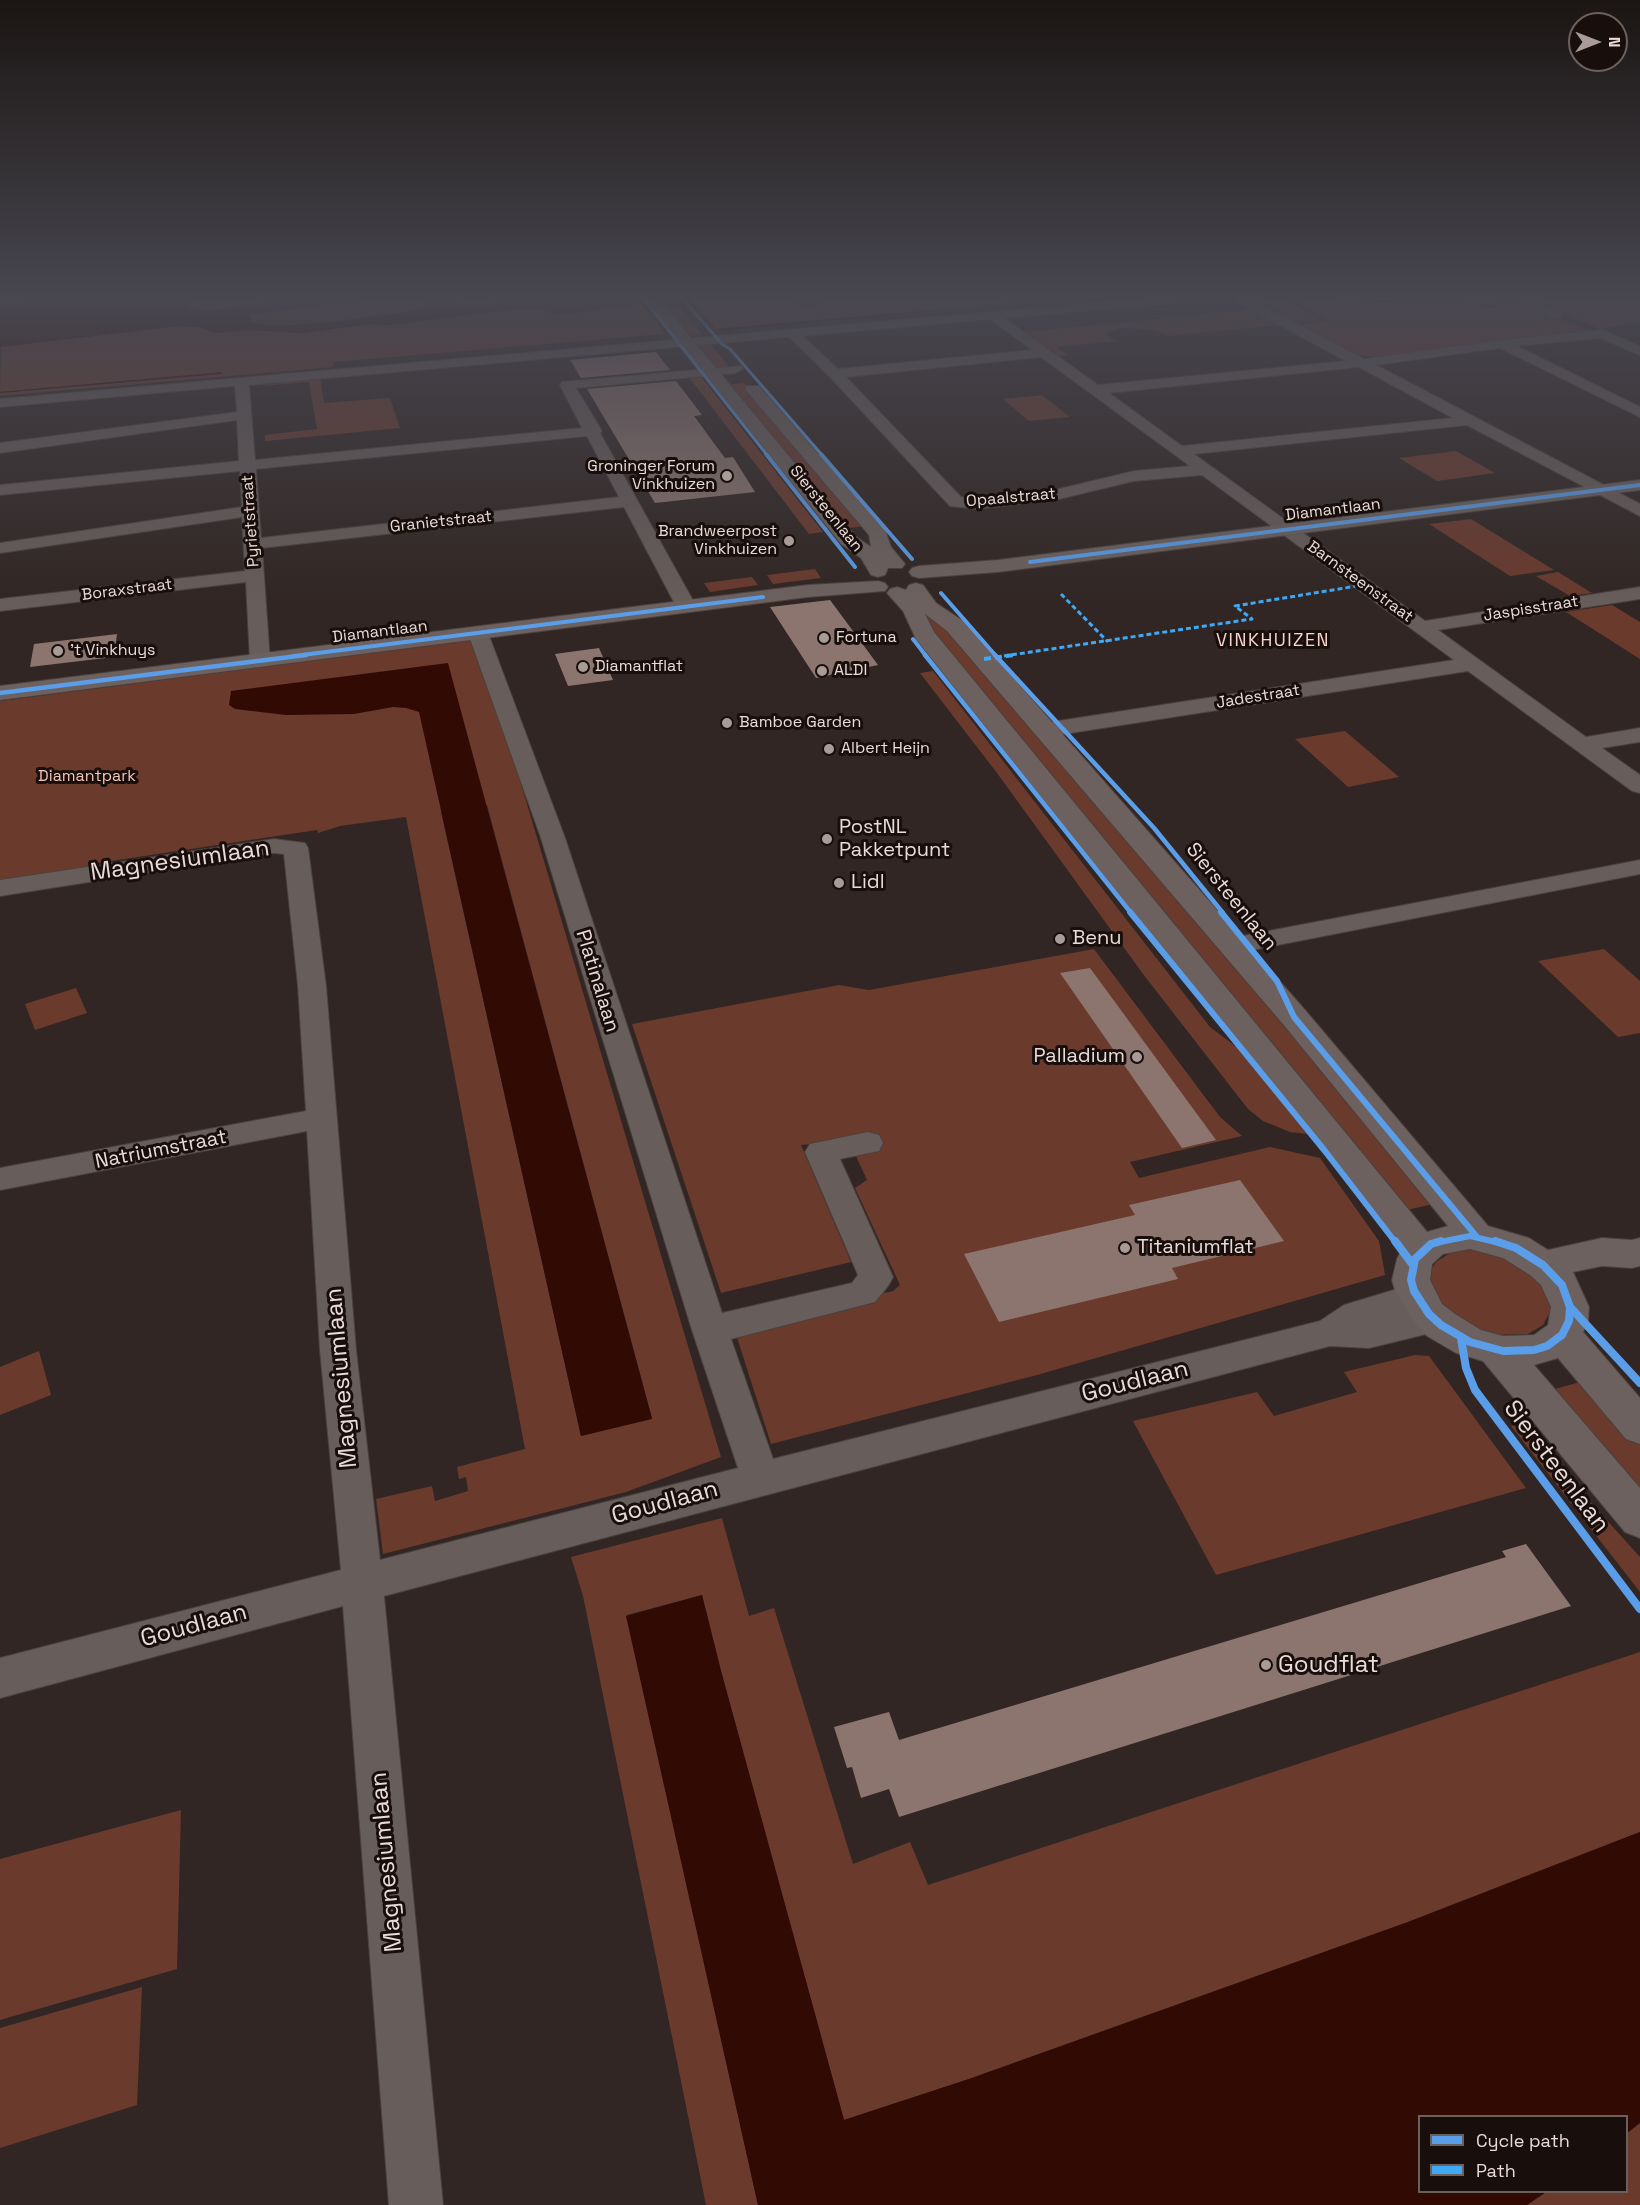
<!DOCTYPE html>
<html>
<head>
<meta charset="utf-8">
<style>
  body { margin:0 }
  #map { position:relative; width:1640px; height:2205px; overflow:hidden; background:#312623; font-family:"Space Grotesk",sans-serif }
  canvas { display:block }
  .legend { position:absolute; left:1418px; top:2115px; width:210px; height:78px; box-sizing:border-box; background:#180e0c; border:2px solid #6c605d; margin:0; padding:8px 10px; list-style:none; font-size:18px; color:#eadbd7 }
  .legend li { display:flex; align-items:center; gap:12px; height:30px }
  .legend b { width:30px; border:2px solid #6c605d }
  .north { position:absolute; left:1568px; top:12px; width:60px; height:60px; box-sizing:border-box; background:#180e0c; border:2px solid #6c605d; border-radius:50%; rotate:90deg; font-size:16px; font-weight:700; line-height:24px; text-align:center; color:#eadbd7 }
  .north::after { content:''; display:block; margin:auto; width:21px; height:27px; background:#a99c98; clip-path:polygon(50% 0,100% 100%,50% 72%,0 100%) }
</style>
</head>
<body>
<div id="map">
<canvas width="1640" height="2205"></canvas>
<ul class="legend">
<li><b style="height:8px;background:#5a9eea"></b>Cycle path</li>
<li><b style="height:8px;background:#3fa9f5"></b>Path</li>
</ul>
<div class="north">N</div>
</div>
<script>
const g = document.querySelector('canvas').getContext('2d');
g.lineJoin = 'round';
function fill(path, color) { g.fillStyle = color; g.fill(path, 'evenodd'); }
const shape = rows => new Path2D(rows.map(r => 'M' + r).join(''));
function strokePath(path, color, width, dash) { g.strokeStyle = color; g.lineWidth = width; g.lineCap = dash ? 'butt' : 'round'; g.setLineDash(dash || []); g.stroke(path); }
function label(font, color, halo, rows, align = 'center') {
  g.font = font + ' "Space Grotesk",sans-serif'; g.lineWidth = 6; g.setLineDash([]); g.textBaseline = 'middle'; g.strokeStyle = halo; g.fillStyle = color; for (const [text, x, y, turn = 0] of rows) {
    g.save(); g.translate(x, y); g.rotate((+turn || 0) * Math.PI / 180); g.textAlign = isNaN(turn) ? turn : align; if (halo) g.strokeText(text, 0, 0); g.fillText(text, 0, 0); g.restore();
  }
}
fill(shape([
  [0,298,113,298,107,302,100,302,0,304],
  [209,298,286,298,286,299,252,306,212,310,188,308,184,305,189,301],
  [390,298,426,298,430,302,428,306,407,312,345,321,277,326,251,323,250,314],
  [453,298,506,298,493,305,475,306,455,303],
  [705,298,803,298,793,303,793,305,804,308,814,307,835,298,1074,298,716,329,690,299],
  [1250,298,1285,299,1322,320,1297,323,1277,312,1284,311,1272,310],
  [1301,298,1511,298,1523,302,1482,304],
  [1527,298,1640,298,1640,322,1600,329],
  [1296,299,1474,305,1487,309,1500,307,1496,305,1499,304,1528,304,1593,333,1506,340,1374,357,1358,355,1300,324,1328,321,1293,300],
  [641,304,665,334,333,362,333,367,0,396,0,393,222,373,0,392,1,347,178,326,200,327,215,333,250,330,303,333,370,324,389,325,514,309,527,307,567,314],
  [677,305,703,335,685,336,661,307],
  [1247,310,1255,311,1281,325,1167,336,1156,330,1121,328,1107,333,1111,338,1118,341,1057,347,1068,355,1059,356,1024,332],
  [710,344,728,365,727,367,715,368,693,345],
  [700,375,823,532,809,534,688,376],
  [320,378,324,403,390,398,400,428,265,441,265,435,317,429,309,382,263,386,267,382],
  [744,383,864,524,864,526,843,529,725,385],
  [1042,395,1070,417,1029,421,1003,399],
  [1456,451,1495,473,1437,481,1399,458],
  [1471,519,1554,570,1510,576,1429,524],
  [815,569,821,578,773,584,767,575],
  [1558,572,1592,593,1570,596,1536,576],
  [752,577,758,585,710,592,704,583],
  [1612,605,1640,622,1640,659,1566,612],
  [923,607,938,617,1438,1203,1402,1211,926,630],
  [478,639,721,1457,626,1492,383,1554,376,1499,432,1486,435,1501,468,1491,466,1477,459,1479,457,1467,525,1449,406,817,340,826,318,833,317,830,91,864,86,869,0,882,0,701],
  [487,805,652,1418,581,1436,441,812],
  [933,671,1210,1027,1238,1048,1308,1134,1290,1132,1263,1121,1248,1109,1143,974,997,773,920,673],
  [1345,731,1399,777,1348,787,1295,739],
  [1094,949,1220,1117,1242,1136,1130,1162,1139,1178,1270,1147,1320,1158,1379,1241,1385,1275,1037,1375,771,1444,734,1328,893,1291,900,1285,855,1188,867,1180,849,1141,801,1145,851,1262,721,1293,632,1024,839,985,869,990],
  [1604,949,1640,981,1640,1033,1618,1037,1538,961],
  [76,988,87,1013,35,1030,25,1004],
  [1468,1249,1501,1254,1539,1279,1551,1304,1550,1312,1543,1325,1528,1334,1495,1335,1483,1333,1443,1308,1430,1284,1432,1268,1436,1262,1450,1253],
  [39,1351,51,1395,0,1415,0,1367],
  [1415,1355,1429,1356,1526,1488,1216,1575,1133,1421,1257,1392,1274,1416,1357,1392,1344,1372],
  [1587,1380,1640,1443,1640,1500,1548,1391],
  [1520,1423,1578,1498,1586,1497,1640,1557,1640,1592,1511,1426],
  [722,1518,749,1616,774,1608,853,1864,910,1842,928,1885,1640,1652,1640,1832,1408,1922,969,2079,844,2120,721,1671,702,1595,627,1615,758,2205,706,2205,583,1596,571,1557],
  [181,1810,177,1969,0,2020,0,1859],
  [142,1987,137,2105,0,2148,0,2028],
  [1640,2123,1640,2205,1527,2205,1546,2192,1626,2192,1627,2133]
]), '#6a3a2d');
fill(shape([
  [113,298,209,298,189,301,185,305,197,310,212,310,252,306,274,303,286,298,390,298,250,314,251,323,277,326,316,324,407,312,428,306,430,302,426,298,453,298,455,303,474,306,493,305,505,300,504,298,639,298,642,303,554,315,541,309,514,309,389,325,370,324,303,333,250,330,215,333,200,327,178,326,0,347,0,304,100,302,107,302],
  [967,307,971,308,718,331,716,329],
  [222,372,222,374,0,393,0,392],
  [448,663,652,1419,581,1436,419,712,406,708,393,707,354,714,286,715,235,709,229,705,231,691],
  [702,1595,721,1671,844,2120,969,2079,1408,1922,1640,1832,1640,2123,1627,2133,1626,2116,1420,2116,1420,2192,1546,2192,1527,2205,758,2205,626,1616]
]), '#310a04');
fill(shape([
  [656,352,670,370,581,378,570,360],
  [676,381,702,415,694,416,725,458,733,457,755,492,655,503,587,389],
  [830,600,836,608,878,665,816,678,770,607],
  [117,634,114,657,30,667,34,644],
  [599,648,613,680,568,686,555,654],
  [1090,968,1216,1140,1182,1148,1060,973],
  [1240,1180,1284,1241,1172,1268,1178,1279,999,1322,964,1254,1135,1215,1129,1205],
  [1526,1544,1571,1606,899,1817,889,1789,861,1798,852,1767,847,1768,834,1727,889,1712,899,1740,1506,1557,1502,1551]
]), '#8c756f');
const street = shape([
  [1150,298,1194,298,1188,302,1004,318,1098,385,1346,361,1235,301,1233,298,1248,298,1364,359,1502,340,1602,330,1640,346,1640,355,1600,338,1517,346,1640,407,1640,417,1500,348,1376,365,1640,504,1640,516,1467,425,1194,454,1425,621,1640,587,1640,599,1438,630,1586,737,1640,728,1640,742,1602,748,1640,775,1640,793,1632,791,1468,671,1045,737,1037,735,1034,730,1037,725,1045,723,1454,660,1202,475,1134,481,1059,499,977,509,950,506,830,377,789,337,249,385,255,460,582,428,560,385,562,382,741,366,743,369,736,373,576,388,602,431,600,433,696,606,693,610,679,610,676,606,624,507,262,548,270,661,267,665,260,667,253,665,250,661,246,582,0,611,0,599,245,571,242,517,0,553,0,543,242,507,240,471,0,495,0,485,239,461,237,420,0,453,0,443,237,412,235,386,0,407,0,399,1150,298],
  [990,319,1032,350,838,369,803,336,990,319],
  [1041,357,1190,466,1134,471,1059,489,977,499,961,497,846,377,1041,357],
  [1359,367,1453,418,1182,446,1109,393,1359,367],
  [587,436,619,497,261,538,256,469,587,436],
  [1513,298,1529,298,1562,314,1560,317,1552,317,1513,298],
  [478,627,485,629,488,633,565,838,722,1313,852,1283,858,1275,805,1152,810,1144,868,1132,879,1135,883,1143,879,1151,840,1159,893,1277,888,1286,875,1302,731,1339,773,1459,1320,1321,1344,1305,1417,1283,1429,1287,1434,1296,1429,1305,1411,1311,1435,1306,1447,1309,1452,1319,1447,1329,1435,1332,1369,1348,1330,1346,384,1596,443,2205,389,2205,343,1606,0,1698,0,1658,341,1570,320,1350,307,1131,0,1190,0,1168,306,1111,298,986,284,854,274,853,0,896,0,880,274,839,305,843,308,848,326,986,356,1350,380,1560,738,1468,692,1330,541,838,468,633,471,629,478,627],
  [1640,860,1640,874,1232,954,1223,952,1219,946,1223,940,1232,938,1640,860]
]);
const secondary = shape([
  [644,298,658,298,855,536,871,547,869,535,745,389,747,386,759,386,885,530,891,547,905,564,902,568,888,568,885,575,878,577,871,575,861,558,841,544,644,298],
  [1640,480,1640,490,998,572,919,578,912,576,909,572,912,568,919,566,998,560,1640,480],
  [878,581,885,583,888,587,885,591,808,597,0,700,0,686,808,585,878,581],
  [916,583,923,585,936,603,963,621,1305,1010,1488,1226,1529,1238,1548,1250,1602,1238,1632,1240,1640,1238,1640,1266,1632,1268,1602,1266,1573,1272,1589,1307,1588,1321,1583,1332,1640,1398,1640,1444,1626,1439,1558,1358,1534,1365,1640,1488,1640,1538,1625,1532,1483,1361,1456,1353,1427,1336,1416,1324,1395,1291,1392,1280,1397,1259,1401,1251,916,639,903,611,887,593,890,589,897,587,906,590,909,585,916,583],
  [925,614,947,631,1283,1024,1448,1226,1427,1232,934,632,925,614],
  [1470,1249,1503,1258,1530,1275,1541,1285,1551,1307,1548,1325,1534,1335,1503,1336,1481,1330,1455,1314,1442,1304,1430,1280,1432,1264,1443,1254,1470,1249]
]);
strokePath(street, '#4b413d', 2);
strokePath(secondary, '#4b413d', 2);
fill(street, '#675d5a');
fill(secondary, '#6c615e');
strokePath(shape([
  [1061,594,1108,642],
  [1004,656,1252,619,1235,606,1363,585]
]), '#3fa9f5', 3, [5, 3]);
strokePath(shape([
  [984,659,1014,655]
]), '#3fa9f5', 4, [7, 4]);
strokePath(shape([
  [643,298,767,455],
  [682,298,722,344,730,349,822,455]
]), '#5a9eea', 3);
strokePath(shape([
  [766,454,855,567],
  [821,454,912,559],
  [1030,562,1640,485],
  [941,593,996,656],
  [913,639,926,656],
  [294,656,763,597]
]), '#5a9eea', 4);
strokePath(shape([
  [925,655,1131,913],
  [995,655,1154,828,1223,913],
  [0,693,306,655]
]), '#5a9eea', 4.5);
strokePath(shape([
  [1130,912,1325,1151,1396,1243],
  [1221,912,1277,981,1294,1017,1477,1237],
  [1435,1243,1470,1236,1500,1243]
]), '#5a9eea', 6);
strokePath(shape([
  [1395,1241,1413,1265],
  [1441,1241,1431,1244,1415,1259,1411,1280,1414,1291,1429,1314,1441,1325,1470,1342,1503,1351,1534,1350,1547,1346,1562,1335,1569,1321,1570,1307,1562,1285,1543,1265,1516,1248,1495,1241],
  [1570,1307,1640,1383],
  [1461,1338,1466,1368,1475,1390,1640,1609]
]), '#5a9eea', 8);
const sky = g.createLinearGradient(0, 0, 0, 606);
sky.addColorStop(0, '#1b1513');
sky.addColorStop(0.49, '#484750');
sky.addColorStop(1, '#48475000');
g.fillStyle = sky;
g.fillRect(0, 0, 1640, 606);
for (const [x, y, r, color] of [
  [727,476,6,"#a99c98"],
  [789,541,6,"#a99c98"],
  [824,638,6,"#a99c98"],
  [58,651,6,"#a99c98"],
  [583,667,6,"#a99c98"],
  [822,671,6,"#a99c98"],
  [727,723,6,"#a99c98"],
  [829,749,6,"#a99c98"],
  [827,839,6,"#a99c98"],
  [839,883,6,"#a99c98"],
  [1060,939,6,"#a99c98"],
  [1137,1057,6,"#a99c98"],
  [1125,1248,6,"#a99c98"],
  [1266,1665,6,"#a99c98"]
]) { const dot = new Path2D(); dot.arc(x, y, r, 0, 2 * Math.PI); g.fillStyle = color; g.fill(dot); strokePath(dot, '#180e0c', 2); }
label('16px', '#eadbd7', '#180e0c', [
  ["Groninger Forum",715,467,"right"],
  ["Vinkhuizen",715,485,"right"],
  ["Brandweerpost",777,532,"right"],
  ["Vinkhuizen",777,550,"right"],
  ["Fortuna",836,638],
  ["'t Vinkhuys",70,651],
  ["Diamantflat",595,667],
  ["ALDI",834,671],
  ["Bamboe Garden",739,723],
  ["Albert Heijn",841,749]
], 'left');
label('16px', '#eadbd7', '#180e0c', [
  ["Opaalstraat",1011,498,-5],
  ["Siersteenlaan",826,509,51],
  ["Diamantlaan",1333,510,-7],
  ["Pyrietstraat",251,521,-94],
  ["Granietstraat",441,522,-6],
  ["Barnsteenstraat",1360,582,36],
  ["Boraxstraat",127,590,-7],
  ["Jaspisstraat",1531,609,-9],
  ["Diamantlaan",380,632,-7],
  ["Jadestraat",1258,697,-9]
]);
label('16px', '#f5c5b8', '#180e0c', [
  ["Diamantpark",87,777]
]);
g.letterSpacing = '1.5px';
label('18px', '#f6d4cb', '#180e0c', [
  ["VINKHUIZEN",1273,641]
]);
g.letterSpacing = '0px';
label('20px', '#eadbd7', '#180e0c', [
  ["PostNL",839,828],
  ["Pakketpunt",839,851],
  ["Lidl",851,883],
  ["Benu",1072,939],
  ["Palladium",1125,1057,"right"],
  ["Titaniumflat",1137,1248]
], 'left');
label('20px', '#eadbd7', '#180e0c', [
  ["Siersteenlaan",1231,897,51],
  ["Platinalaan",597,981,73],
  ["Natriumstraat",161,1150,-11]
]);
label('24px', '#eadbd7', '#180e0c', [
  ["Magnesiumlaan",180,861,-8],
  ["Magnesiumlaan",342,1378,-95],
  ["Goudlaan",1135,1382,-14],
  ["Siersteenlaan",1556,1467,53],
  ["Goudlaan",665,1503,-15],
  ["Goudlaan",194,1626,-15],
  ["Magnesiumlaan",387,1862,-95]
]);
label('24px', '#eadbd7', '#180e0c', [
  ["Goudflat",1278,1665]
], 'left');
</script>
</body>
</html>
